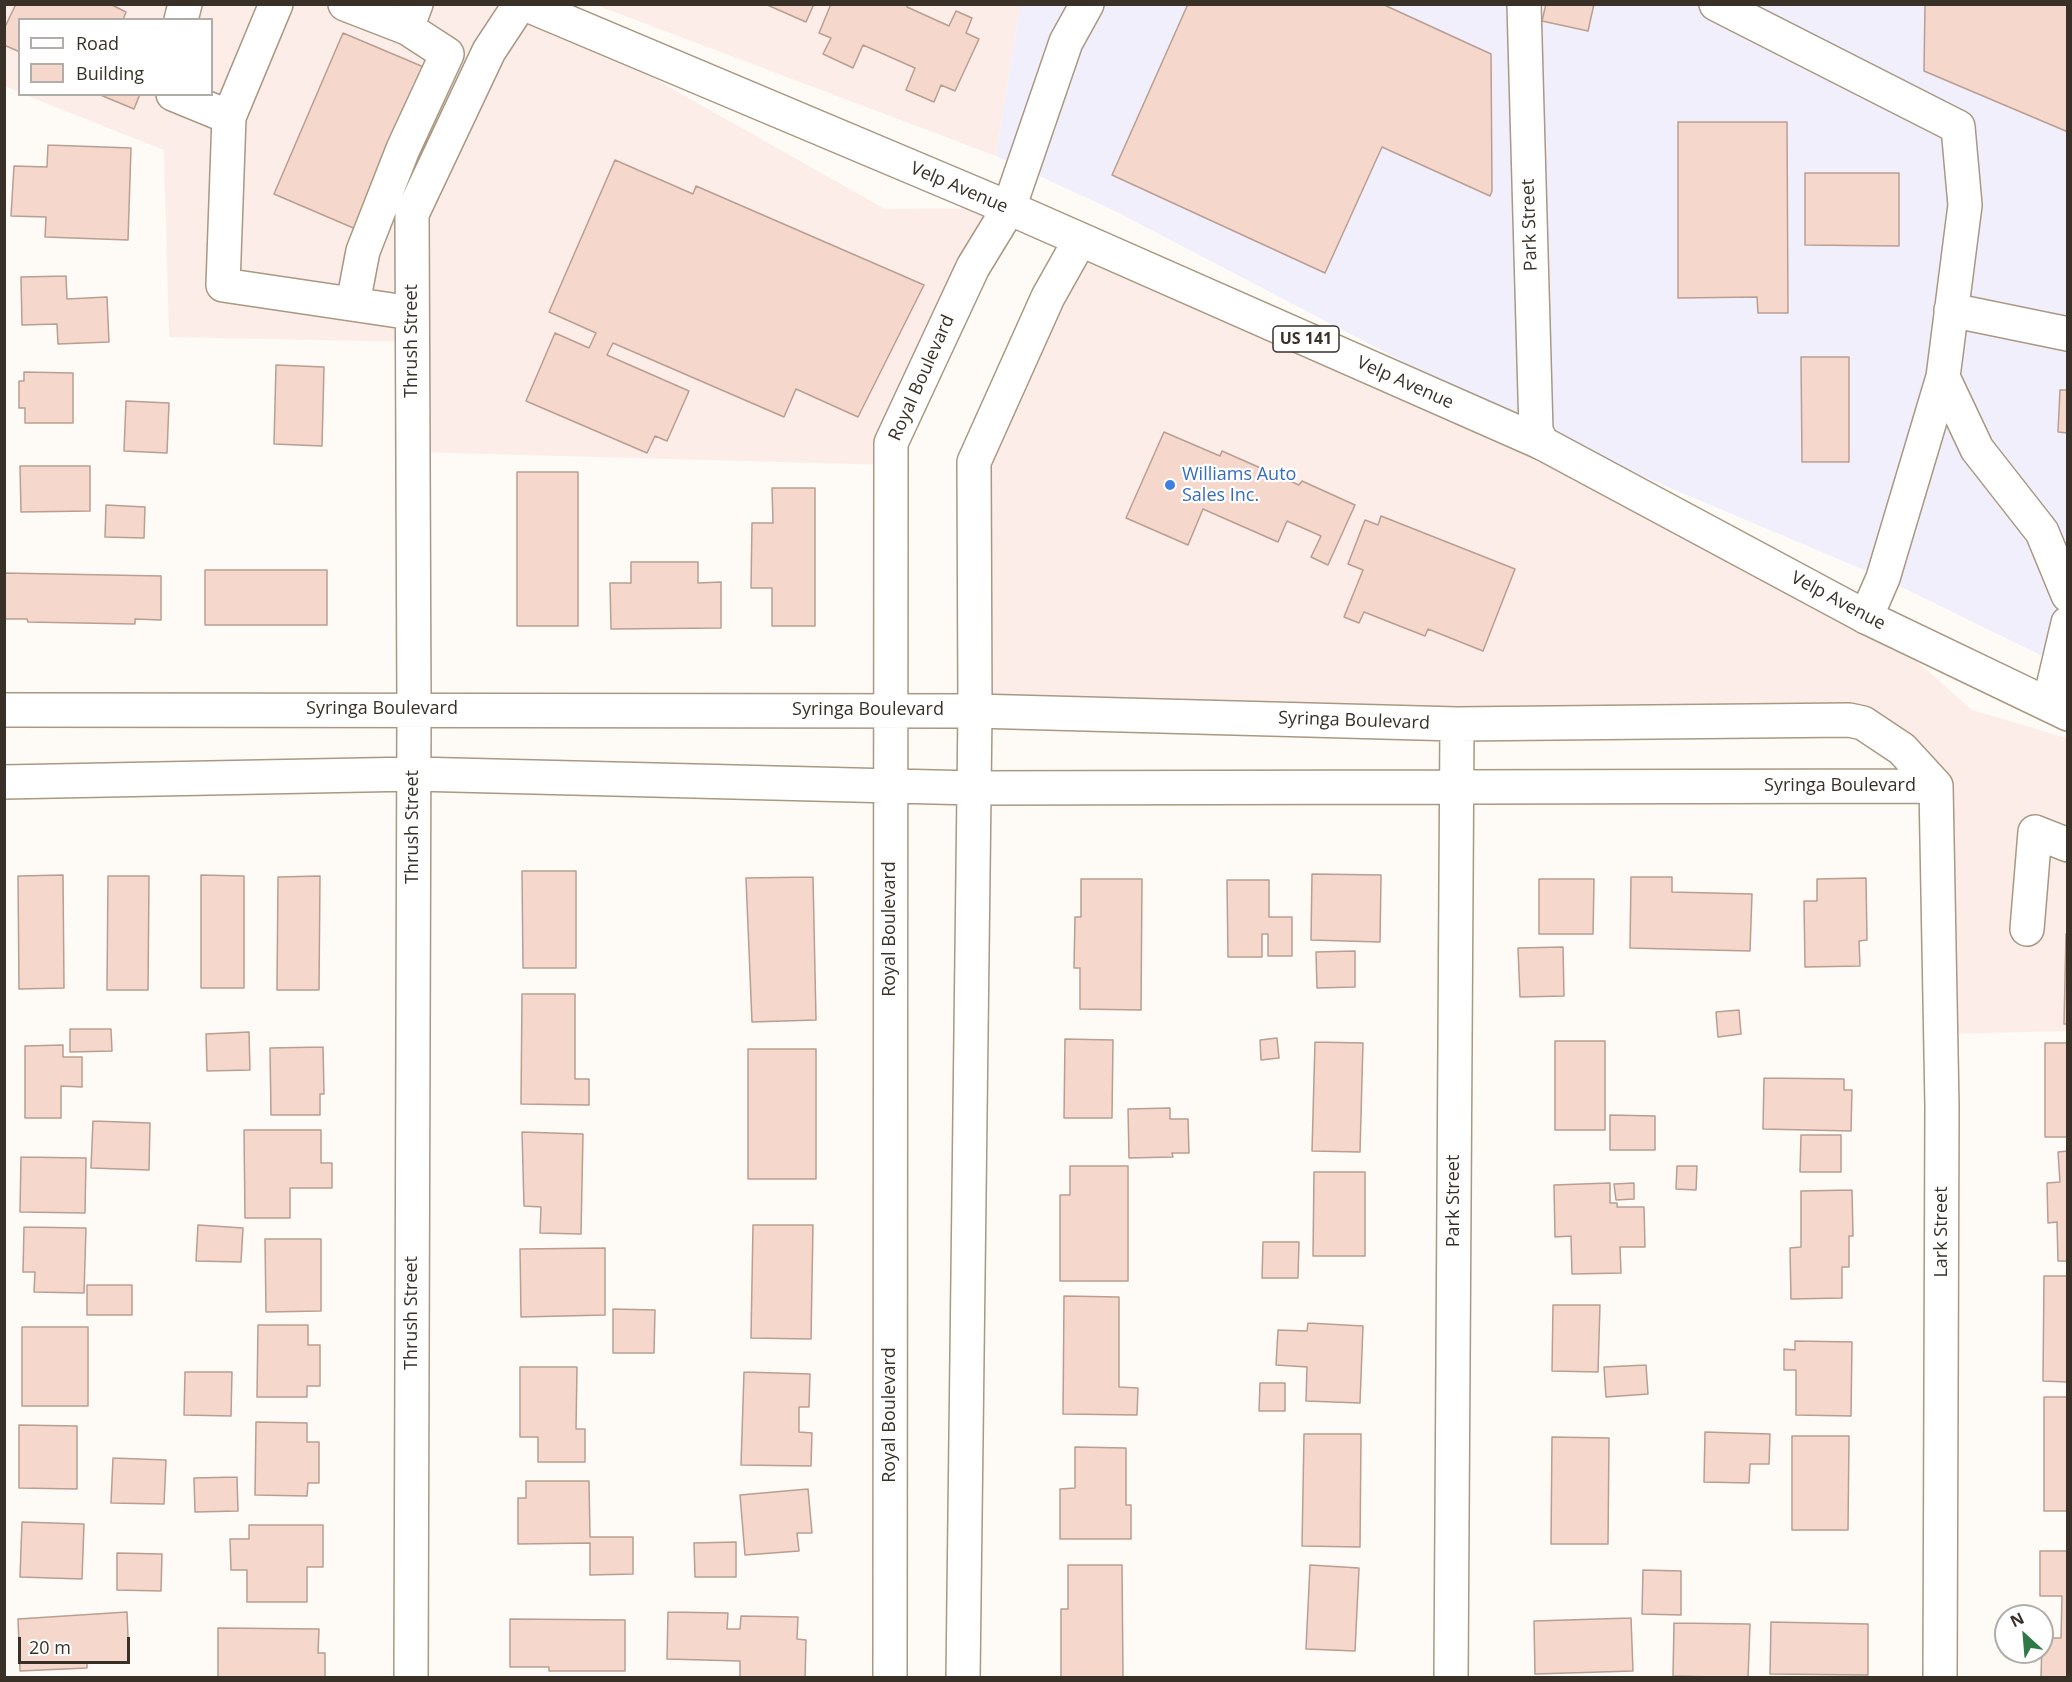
<!DOCTYPE html>
<html>
<head>
<meta charset="utf-8">
<style>
  body { margin:0 }
  #map { position:relative; width:2072px; height:1682px; overflow:hidden; background:#fefaf6; font-family:"Open Sans",sans-serif }
  canvas { display:block }
  .frame { position:absolute; inset:0; border:6px solid #393128; pointer-events:none }
  .legend { position:absolute; left:18px; top:18px; width:195px; height:78px; box-sizing:border-box; background:#fff; border:2px solid #b0ada9; margin:0; padding:8px 10px; list-style:none; font-size:18px; color:#393128 }
  .legend li { display:flex; align-items:center; gap:12px; height:30px }
  .legend b { width:30px; border:2px solid #b0ada9 }
  .north { position:absolute; left:1994px; top:1604px; width:60px; height:60px; box-sizing:border-box; background:#fff; border:2px solid #b0ada9; border-radius:50%; rotate:334deg; font-size:16px; font-weight:700; line-height:24px; text-align:center; color:#393128 }
  .north::after { content:''; display:block; margin:auto; width:21px; height:27px; background:#2f7947; clip-path:polygon(50% 0,100% 100%,50% 72%,0 100%) }
  .scale { position:absolute; left:18px; top:1637px; width:112px; height:27px; box-sizing:border-box; border:3px solid #393128; border-top:0; padding-left:8px; font-size:18px; line-height:21px; white-space:nowrap; color:#393128; -webkit-text-stroke:4px #fff; paint-order:stroke }
</style>
</head>
<body>
<div id="map">
<canvas width="2072" height="1682"></canvas>
<div class="frame"></div>
<ul class="legend">
<li><b style="height:8px;background:#fff"></b>Road</li>
<li><b style="height:16px;background:#f5d8cb"></b>Building</li>
</ul>
<div class="north">N</div>
<div class="scale">20 m</div>
</div>
<script>
const g = document.querySelector('canvas').getContext('2d');
g.lineJoin = 'round';
function fill(path, color) { g.fillStyle = color; g.fill(path, 'evenodd'); }
const shape = rows => new Path2D(rows.map(r => 'M' + r).join(''));
function strokePath(path, color, width, dash) { g.strokeStyle = color; g.lineWidth = width; g.lineCap = dash ? 'butt' : 'round'; g.setLineDash(dash || []); g.stroke(path); }
function label(font, color, halo, rows, align = 'center') {
  g.font = font + ' "Open Sans",sans-serif'; g.lineWidth = 4.5; g.setLineDash([]); g.textBaseline = 'middle'; g.strokeStyle = halo; g.fillStyle = color; for (const [text, x, y, turn = 0] of rows) {
    g.save(); g.translate(x, y); g.rotate((+turn || 0) * Math.PI / 180); g.textAlign = isNaN(turn) ? turn : align; if (halo) g.strokeText(text, 0, 0); g.fillText(text, 0, 0); g.restore();
  }
}
fill(shape([
  [4,5,524,5,885,209,1009,208,890,465,413,452,412,342,169,337,164,150,25,95,212,94,212,20,20,20,19,92,5,86],
  [596,5,1020,5,996,156],
  [1080,240,1542,443,1866,617,1972,710,2067,738,2067,1031,1941,1034,1936,786,1873,729,975,711,974,462]
]), '#fdede8');
fill(shape([
  [1020,5,2067,5,2067,668,1883,578,1536,431,1115,211,996,156]
]), '#f2effc');
const building = shape([
  [16,4,110,4,126,12,123,20,20,20,20,52,4,45,4,29,16,4],
  [765,4,814,4,806,22,765,4],
  [831,4,908,4,907,7,949,26,956,11,972,18,966,33,979,39,955,91,941,85,934,102,906,90,915,68,863,45,853,68,823,54,831,38,819,33,831,4],
  [1188,4,1382,4,1491,54,1492,191,1490,196,1382,147,1325,273,1112,175,1188,4],
  [1546,4,1594,4,1588,31,1542,21,1546,4],
  [1925,4,2068,4,2068,132,1924,71,1925,4],
  [343,33,426,68,358,230,274,194,343,33],
  [98,94,140,94,134,109,98,94],
  [1678,122,1787,122,1788,313,1758,313,1757,297,1678,298,1678,122],
  [48,145,131,148,128,240,45,237,46,217,11,216,14,166,47,167,48,145],
  [615,160,693,194,696,186,924,285,858,417,796,389,784,417,613,343,607,355,689,391,667,441,655,436,647,453,526,401,555,333,589,348,596,333,549,312,615,160],
  [1805,173,1899,173,1899,246,1805,245,1805,173],
  [66,276,67,299,107,297,109,342,58,344,57,324,22,325,21,277,66,276],
  [1801,357,1849,357,1849,462,1802,462,1801,357],
  [276,365,324,367,322,446,274,444,276,365],
  [24,372,73,373,73,423,25,423,25,408,19,408,19,381,24,381,24,372],
  [2060,390,2068,390,2068,433,2058,432,2060,390],
  [126,401,169,403,167,453,124,451,126,401],
  [1164,432,1220,456,1222,451,1299,485,1302,481,1355,505,1328,565,1311,557,1321,536,1287,521,1278,542,1203,509,1188,545,1126,518,1164,432],
  [20,466,90,466,90,511,21,512,20,466],
  [517,472,578,472,578,626,517,626,517,472],
  [772,488,815,488,815,626,772,626,772,588,751,588,752,523,773,523,772,488],
  [106,505,145,507,144,538,105,537,106,505],
  [1381,516,1515,569,1483,651,1428,629,1425,636,1364,612,1359,623,1344,617,1363,570,1348,564,1365,520,1378,525,1381,516],
  [631,562,698,562,698,583,721,582,721,628,611,629,610,583,631,583,631,562],
  [205,570,327,570,327,625,205,625,205,570],
  [4,573,161,576,161,620,135,619,135,624,28,622,27,619,4,619,4,573],
  [522,871,576,871,576,968,523,968,522,871],
  [1312,874,1381,875,1380,942,1311,940,1312,874],
  [63,875,64,988,19,989,18,876,63,875],
  [201,875,244,876,244,988,201,988,201,875],
  [108,876,149,876,148,990,107,990,108,876],
  [320,876,319,990,277,990,278,877,320,876],
  [813,877,816,1020,752,1022,746,878,813,877],
  [1631,877,1672,877,1672,892,1752,894,1750,951,1630,948,1631,877],
  [1866,878,1867,940,1859,941,1860,966,1805,967,1804,901,1817,901,1817,879,1866,878],
  [1081,879,1142,879,1141,1010,1080,1009,1080,968,1074,968,1075,917,1081,917,1081,879],
  [1539,879,1594,879,1593,934,1539,934,1539,879],
  [1227,880,1269,880,1269,917,1292,917,1292,956,1268,956,1268,934,1262,934,1262,957,1228,957,1227,880],
  [2066,934,2068,934,2068,1024,2064,1024,2066,934],
  [1563,947,1564,996,1520,997,1518,948,1563,947],
  [1355,951,1355,987,1317,988,1316,952,1355,951],
  [522,994,575,994,575,1079,589,1079,589,1105,521,1104,522,994],
  [1739,1010,1741,1034,1718,1037,1716,1012,1739,1010],
  [70,1029,111,1029,112,1051,70,1052,70,1029],
  [249,1032,250,1070,207,1071,206,1034,249,1032],
  [1277,1038,1279,1058,1261,1060,1260,1040,1277,1038],
  [1065,1039,1113,1040,1112,1118,1064,1118,1065,1039],
  [1555,1041,1605,1041,1605,1130,1555,1130,1555,1041],
  [1315,1042,1363,1043,1360,1152,1312,1151,1315,1042],
  [2045,1043,2068,1043,2068,1137,2045,1137,2045,1043],
  [63,1045,63,1057,82,1057,82,1087,61,1086,61,1118,25,1118,25,1046,63,1045],
  [323,1047,324,1094,320,1094,320,1115,271,1115,270,1048,323,1047],
  [748,1049,816,1049,816,1179,748,1179,748,1049],
  [1764,1078,1844,1079,1844,1090,1852,1090,1851,1131,1763,1129,1764,1078],
  [1170,1108,1170,1119,1188,1119,1189,1153,1172,1153,1173,1157,1129,1158,1128,1109,1170,1108],
  [1610,1115,1655,1116,1655,1150,1610,1150,1610,1115],
  [93,1121,150,1123,149,1170,91,1168,93,1121],
  [244,1130,321,1130,321,1163,332,1163,332,1188,290,1188,290,1218,245,1218,244,1130],
  [522,1132,583,1134,581,1234,540,1233,541,1207,524,1206,522,1132],
  [1801,1135,1841,1135,1841,1172,1800,1172,1801,1135],
  [2068,1151,2068,1261,2058,1261,2057,1222,2048,1223,2047,1183,2060,1182,2058,1152,2068,1151],
  [21,1157,86,1158,85,1213,20,1212,21,1157],
  [1070,1166,1128,1166,1128,1281,1060,1281,1060,1195,1070,1195,1070,1166],
  [1677,1166,1697,1166,1696,1190,1676,1189,1677,1166],
  [1314,1172,1365,1172,1365,1256,1313,1256,1314,1172],
  [1610,1183,1610,1203,1617,1203,1617,1207,1644,1207,1645,1247,1620,1247,1621,1273,1572,1274,1571,1236,1555,1237,1554,1185,1610,1183],
  [1634,1183,1634,1199,1616,1200,1614,1184,1634,1183],
  [1852,1190,1853,1236,1849,1236,1849,1267,1842,1267,1842,1298,1791,1299,1790,1248,1801,1247,1801,1191,1852,1190],
  [198,1225,243,1228,241,1262,196,1261,198,1225],
  [753,1225,813,1225,811,1339,751,1338,753,1225],
  [24,1227,86,1228,84,1293,34,1292,35,1272,23,1272,24,1227],
  [265,1239,321,1239,321,1311,266,1312,265,1239],
  [1263,1242,1299,1242,1298,1278,1262,1278,1263,1242],
  [605,1248,605,1315,521,1317,520,1249,605,1248],
  [2044,1276,2068,1276,2068,1382,2043,1381,2044,1276],
  [87,1285,132,1285,132,1315,87,1315,87,1285],
  [1064,1296,1119,1297,1119,1387,1138,1388,1137,1415,1063,1414,1064,1296],
  [1553,1305,1600,1305,1598,1372,1552,1371,1553,1305],
  [613,1309,655,1310,654,1353,613,1353,613,1309],
  [1308,1323,1363,1326,1360,1403,1306,1401,1307,1367,1276,1365,1278,1330,1307,1331,1308,1323],
  [258,1325,308,1325,308,1345,320,1345,320,1386,307,1386,307,1397,257,1397,258,1325],
  [22,1327,88,1327,88,1406,22,1406,22,1327],
  [1795,1341,1852,1342,1851,1416,1796,1415,1796,1370,1784,1370,1784,1349,1795,1350,1795,1341],
  [1646,1365,1648,1394,1606,1397,1604,1367,1646,1365],
  [520,1367,577,1367,576,1429,585,1429,585,1462,538,1462,538,1437,520,1437,520,1367],
  [185,1372,232,1372,231,1416,184,1415,185,1372],
  [744,1372,810,1374,809,1407,799,1407,799,1432,812,1433,811,1466,741,1465,744,1372],
  [1260,1383,1285,1383,1285,1411,1259,1411,1260,1383],
  [2044,1397,2068,1397,2068,1511,2044,1511,2044,1397],
  [256,1422,307,1423,307,1442,319,1442,319,1483,308,1483,307,1496,255,1495,256,1422],
  [19,1425,77,1426,77,1489,19,1488,19,1425],
  [1705,1432,1770,1434,1769,1464,1750,1464,1749,1483,1704,1482,1705,1432],
  [1304,1434,1361,1434,1360,1547,1302,1546,1304,1434],
  [1792,1436,1849,1436,1848,1530,1792,1530,1792,1436],
  [1552,1437,1609,1438,1608,1544,1551,1544,1552,1437],
  [1075,1447,1126,1448,1126,1505,1131,1505,1131,1539,1060,1539,1060,1489,1075,1488,1075,1447],
  [113,1458,166,1460,164,1504,111,1503,113,1458],
  [237,1477,238,1511,195,1512,194,1478,237,1477],
  [526,1481,589,1481,590,1537,633,1537,633,1574,590,1575,590,1543,518,1544,518,1498,526,1498,526,1481],
  [808,1489,812,1533,797,1533,799,1551,745,1555,740,1495,808,1489],
  [22,1522,84,1524,82,1579,20,1577,22,1522],
  [249,1525,323,1525,323,1567,307,1567,307,1602,247,1602,247,1570,231,1570,230,1539,249,1539,249,1525],
  [736,1542,736,1577,695,1577,694,1543,736,1542],
  [2040,1551,2068,1551,2068,1678,2041,1678,2042,1638,2061,1638,2062,1596,2040,1596,2040,1551],
  [117,1553,162,1554,161,1591,117,1590,117,1553],
  [1068,1565,1122,1565,1123,1678,1061,1678,1061,1609,1068,1609,1068,1565],
  [1310,1565,1359,1568,1355,1651,1306,1649,1310,1565],
  [1643,1570,1681,1571,1681,1615,1642,1614,1643,1570],
  [127,1612,129,1662,87,1663,87,1668,20,1671,18,1619,127,1612],
  [668,1612,728,1613,727,1629,740,1629,741,1616,798,1617,797,1639,806,1640,805,1678,740,1678,740,1661,667,1659,668,1612],
  [1631,1618,1633,1671,1535,1674,1534,1621,1631,1618],
  [510,1619,625,1620,625,1671,549,1671,549,1667,510,1667,510,1619],
  [1771,1622,1868,1624,1868,1675,1770,1674,1771,1622],
  [1674,1623,1750,1624,1748,1678,1673,1676,1674,1623],
  [218,1628,319,1629,318,1653,325,1653,325,1678,218,1678,218,1628]
]);
fill(building, '#f5d8cb');
strokePath(building, '#b99e92', 1.5);
const minor = shape([
  [345,4,407,28,416,4],
  [1524,4,1536,431,1542,443],
  [1716,4,1958,127,1965,205,1943,377,1977,449,2042,532,2068,595],
  [181,20,185,4],
  [173,94,229,117,276,4],
  [229,117,223,285,412,313],
  [353,303,363,251,403,149,447,54,407,28],
  [1951,310,2068,334],
  [1866,617,1883,578,1943,377],
  [2049,704,2068,623],
  [4,710,975,711,1457,724,1849,720,1863,723,1902,749,1936,786],
  [4,782,414,774,974,788,1936,786],
  [1936,786,1942,1106,1940,1678],
  [2027,929,2035,832,2068,845],
  [411,1678,414,709,412,214,489,51,520,4],
  [890,1678,891,443,973,267,1009,208,1066,42,1087,4],
  [963,1678,975,711,974,462,1048,297,1080,240],
  [1451,1678,1457,724]
]);
const major = shape([
  [525,4,1009,208,1542,443,1866,617,2068,714]
]);
strokePath(minor, '#a99882', 36);
strokePath(major, '#a99882', 36);
strokePath(minor, '#fff', 33);
strokePath(major, '#fff', 33);
for (const [x, y, r, color] of [
  [1170,485,6,"#3f7fe0"]
]) { const dot = new Path2D(); dot.arc(x, y, r, 0, 2 * Math.PI); g.fillStyle = color; g.fill(dot); strokePath(dot, '#fff', 2); }
for (const [x, y, w] of [
  [1306,339,66]
]) { const box = new Path2D(); box.roundRect(x - w / 2, y - 13, w, 26, 4.5); g.fillStyle = '#fff'; g.fill(box); strokePath(box, '#393128', 1.5); }
label('bold 16px', '#393128', null, [
  ["US 141",1306,339]
]);
label('18px', '#393128', '#fff', [
  ["Velp Avenue",959,188,23],
  ["Park Street",1530,225,-92],
  ["Thrush Street",412,341,-90],
  ["Royal Boulevard",922,378,-66],
  ["Velp Avenue",1405,383,24],
  ["Velp Avenue",1838,601,28],
  ["Syringa Boulevard",382,709],
  ["Syringa Boulevard",868,710],
  ["Syringa Boulevard",1354,721,2],
  ["Syringa Boulevard",1840,786],
  ["Thrush Street",413,827,-90],
  ["Royal Boulevard",890,929,-90],
  ["Park Street",1454,1201,-90],
  ["Lark Street",1942,1232,-90],
  ["Thrush Street",412,1313,-90],
  ["Royal Boulevard",890,1415,-90]
]);
label('18px', '#366cbe', '#fff', [
  ["Williams Auto",1182,475],
  ["Sales Inc.",1182,496]
], 'left');
</script>
</body>
</html>
